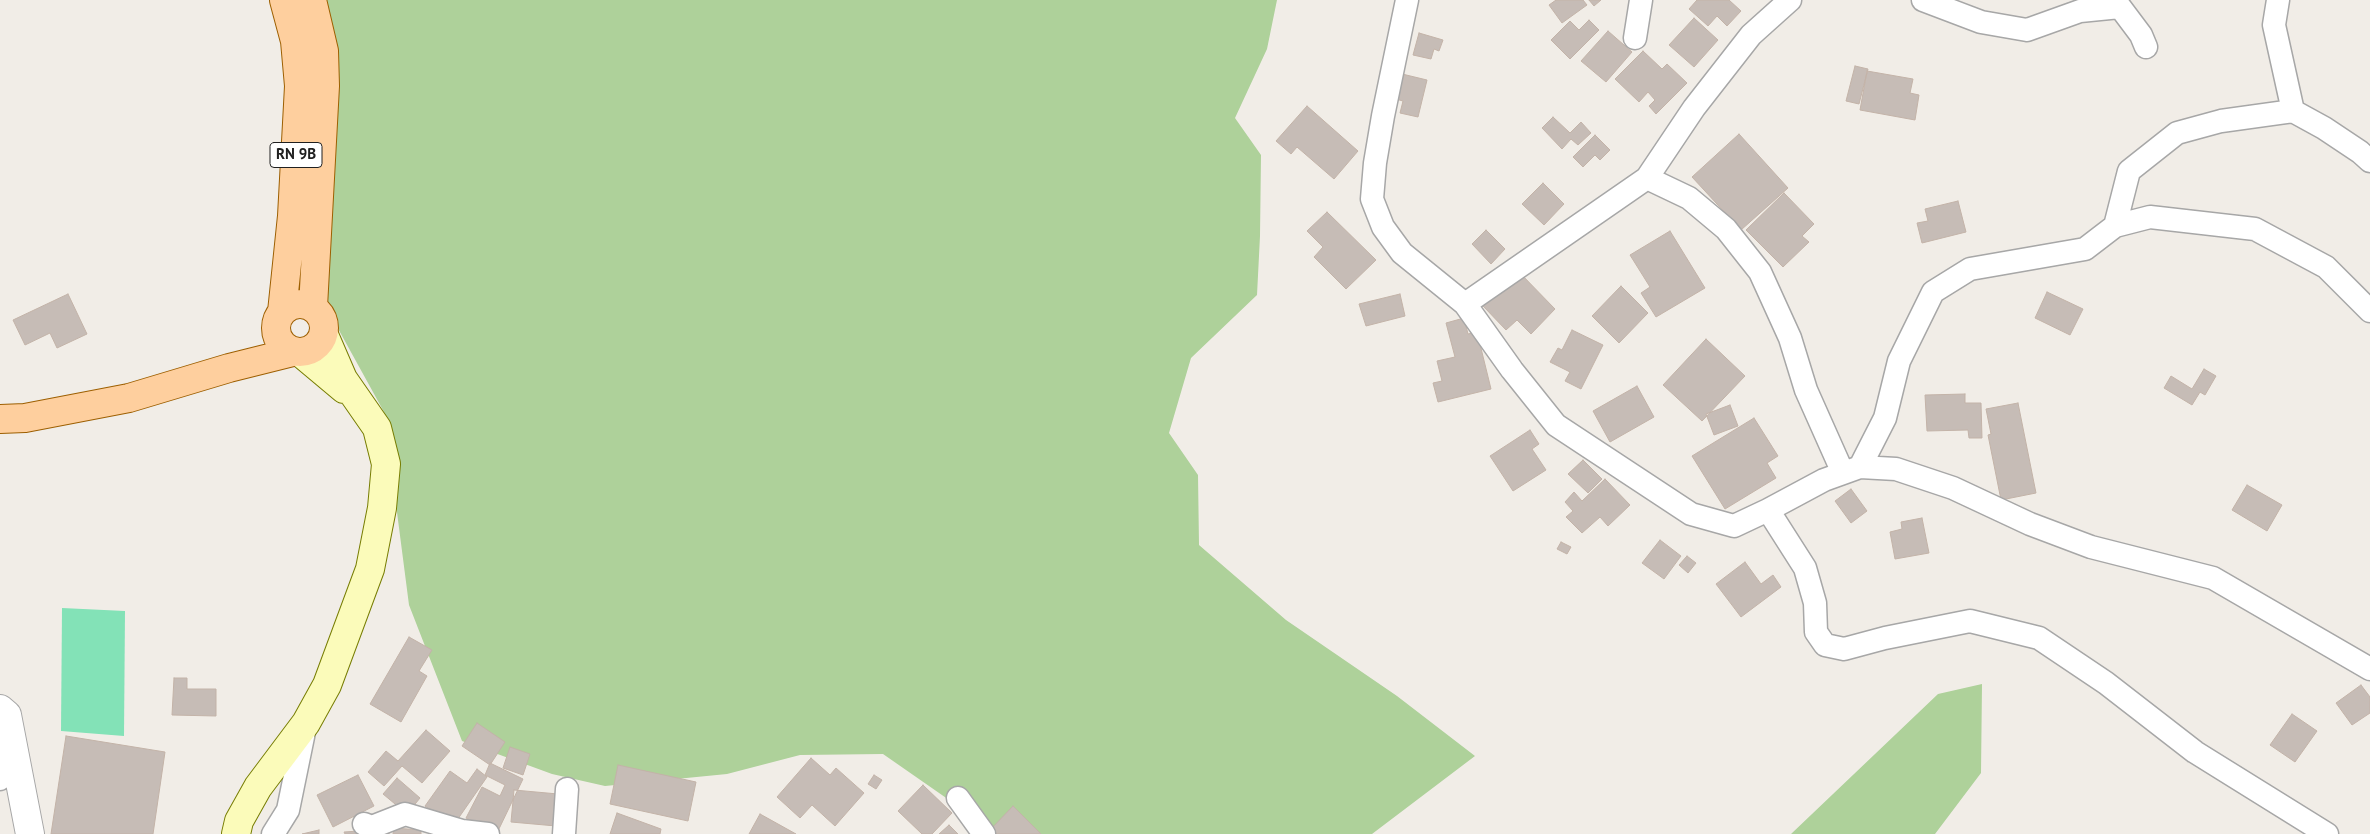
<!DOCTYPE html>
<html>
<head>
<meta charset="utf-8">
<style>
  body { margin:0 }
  canvas { display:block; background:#f1ede7 }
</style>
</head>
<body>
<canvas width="2370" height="834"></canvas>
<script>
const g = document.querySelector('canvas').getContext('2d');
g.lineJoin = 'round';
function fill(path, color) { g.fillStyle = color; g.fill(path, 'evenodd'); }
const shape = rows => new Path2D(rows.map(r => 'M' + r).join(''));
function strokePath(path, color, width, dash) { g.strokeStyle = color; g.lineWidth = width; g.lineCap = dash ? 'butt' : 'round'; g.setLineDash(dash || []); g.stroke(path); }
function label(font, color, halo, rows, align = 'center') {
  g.font = font + ' "PT Sans",sans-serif'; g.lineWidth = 5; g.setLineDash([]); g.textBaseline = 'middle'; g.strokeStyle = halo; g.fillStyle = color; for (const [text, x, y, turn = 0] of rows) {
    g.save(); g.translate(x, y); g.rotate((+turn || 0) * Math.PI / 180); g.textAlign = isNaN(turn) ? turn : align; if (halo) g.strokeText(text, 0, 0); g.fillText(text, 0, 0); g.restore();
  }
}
fill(shape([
  [291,0,1277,0,1267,49,1235,118,1261,155,1260,236,1257,295,1191,358,1169,433,1198,475,1199,545,1286,620,1397,696,1475,756,1372,834,998,834,883,754,800,755,727,774,605,786,552,774,462,741,409,605,384,412,303,265,321,174],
  [1982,684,1981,773,1935,834,1791,834,1938,694]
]), '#aed19a');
fill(shape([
  [62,608,125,611,124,736,61,731]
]), '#83e2b7');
const building = shape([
  [1556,0,1583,0,1587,5,1562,23,1549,5,1556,0],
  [1589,0,1601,0,1594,6,1589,0],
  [1697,0,1729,0,1741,11,1727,26,1717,16,1708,26,1689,9,1697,0],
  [1694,18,1718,40,1694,67,1669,45,1694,18],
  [1589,20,1599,30,1570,59,1551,40,1570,21,1579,30,1589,20],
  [1608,31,1632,52,1606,82,1581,61,1608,31],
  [1419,33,1443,40,1439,51,1434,49,1431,59,1413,55,1419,33],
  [1643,51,1662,69,1667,64,1687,83,1656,114,1649,106,1655,100,1648,92,1639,102,1615,79,1643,51],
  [1855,66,1868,69,1859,104,1846,101,1855,66],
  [1867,71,1913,79,1910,93,1919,95,1915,120,1860,110,1867,71],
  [1398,73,1427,80,1418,117,1400,113,1403,101,1392,98,1398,73],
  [1307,106,1358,151,1334,179,1297,147,1291,154,1276,141,1307,106],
  [1553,117,1570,133,1581,122,1591,133,1578,145,1571,139,1562,149,1542,128,1553,117],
  [1739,134,1788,188,1741,230,1692,177,1739,134],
  [1595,135,1610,150,1600,160,1595,155,1583,167,1573,157,1595,135],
  [1543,183,1564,204,1544,225,1522,204,1543,183],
  [1784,193,1814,224,1802,236,1809,242,1783,267,1746,230,1784,193],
  [1958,201,1966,232,1922,243,1917,223,1928,221,1925,209,1958,201],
  [1327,212,1376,260,1346,289,1314,257,1323,247,1307,231,1327,212],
  [1486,230,1505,249,1491,264,1472,244,1486,230],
  [1670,231,1705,288,1656,317,1641,293,1650,287,1630,255,1670,231],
  [1519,272,1555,309,1531,334,1517,320,1506,330,1483,306,1519,272],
  [1621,286,1648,313,1619,343,1592,316,1621,286],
  [2047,292,2083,309,2070,335,2035,318,2047,292],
  [68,294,87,334,57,348,50,333,25,345,13,320,68,294],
  [1400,294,1405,316,1366,326,1359,304,1400,294],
  [1464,318,1468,334,1477,332,1491,389,1438,402,1433,383,1442,381,1437,361,1455,357,1446,323,1464,318],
  [1572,330,1603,345,1581,389,1565,381,1570,372,1550,362,1558,348,1562,350,1572,330],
  [1706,339,1745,376,1702,421,1663,385,1706,339],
  [2204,369,2216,376,2205,395,2200,392,2192,405,2164,388,2171,376,2192,389,2204,369],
  [1637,386,1654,417,1610,442,1593,411,1637,386],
  [1965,394,1965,403,1981,403,1982,438,1969,438,1968,430,1927,431,1925,395,1965,394],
  [2018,403,2036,493,2001,500,1988,435,1991,434,1986,409,2018,403],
  [1730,405,1738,426,1714,435,1706,414,1730,405],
  [1754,418,1778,456,1767,463,1776,478,1725,509,1692,456,1754,418],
  [1530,430,1539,444,1532,449,1546,470,1513,491,1490,456,1530,430],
  [1583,460,1602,479,1588,493,1568,474,1583,460],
  [1605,479,1630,505,1608,526,1600,517,1582,533,1566,517,1573,511,1565,502,1574,492,1582,501,1605,479],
  [2247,485,2282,505,2267,531,2232,510,2247,485],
  [1851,489,1867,511,1851,523,1835,501,1851,489],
  [1922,518,1929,553,1895,559,1890,532,1902,529,1901,522,1922,518],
  [1660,540,1681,556,1664,579,1642,563,1660,540],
  [1561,542,1571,547,1567,554,1557,549,1561,542],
  [1687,556,1696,563,1688,573,1679,565,1687,556],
  [1745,562,1761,584,1773,575,1781,587,1741,617,1716,584,1745,562],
  [409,637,432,650,419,671,427,676,401,722,370,704,409,637],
  [174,678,187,678,187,689,216,689,216,716,172,715,174,678],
  [2361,685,2370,697,2370,713,2352,725,2336,703,2361,685],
  [2292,714,2317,731,2295,762,2270,745,2292,714],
  [477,723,505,742,490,765,462,746,477,723],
  [426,730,450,751,422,783,402,766,384,786,368,772,386,751,398,761,426,730],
  [66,736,165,752,153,834,51,834,66,736],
  [510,747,530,754,523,775,503,768,510,747],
  [811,758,830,775,836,768,864,793,835,826,812,805,800,818,777,797,811,758],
  [490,763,523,779,497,833,466,818,482,787,500,796,505,785,485,775,490,763],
  [618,765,696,782,688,821,610,804,618,765],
  [477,769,487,777,453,826,425,806,450,771,467,783,477,769],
  [358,775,374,806,333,827,317,795,358,775],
  [874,775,882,780,876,789,868,784,874,775],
  [397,778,420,798,407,814,383,794,397,778],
  [923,785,952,813,932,834,922,834,898,811,923,785],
  [514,790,558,794,556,826,511,822,514,790],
  [1013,806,1041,834,991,834,989,831,1013,806],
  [617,813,661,829,660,834,610,834,617,813],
  [760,814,796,834,749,834,760,814],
  [949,825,958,834,939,834,949,825],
  [394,828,421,830,421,834,393,834,394,828],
  [389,829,389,834,345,834,344,832,389,829],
  [319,830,319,834,302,834,319,830]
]);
fill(building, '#c6bcb6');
strokePath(building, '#c3b3a8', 1);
const minor = shape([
  [1407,0,1383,116,1375,163,1372,199,1383,227,1402,253,1465,304,1512,370,1556,425,1691,514,1734,526,1768,510,1824,480,1860,467,1896,469,1953,488,2030,524,2091,547,2213,578,2370,669],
  [1923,0,1981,22,2027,30,2080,11,2120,7,2141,35,2146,47],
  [1635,38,1641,0],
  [2293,111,2324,128,2360,152,2370,161],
  [1647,178,1689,198,1726,229,1760,272,1790,338,1806,390,1843,473],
  [2115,226,2129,171,2177,133,2221,121,2293,111,2274,25,2278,0],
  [1465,304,1647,178,1694,108,1751,35,1790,0],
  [1860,467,1885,418,1899,361,1933,292,1970,269,2085,249,2115,226,2150,217,2255,229,2326,267,2370,311],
  [1768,510,1805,568,1815,603,1816,632,1825,645,1844,649,1885,638,1970,621,2039,638,2106,683,2195,752,2327,834],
  [0,779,13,749],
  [958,798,984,834],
  [364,824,372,827,405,814,462,831,488,834],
  [273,834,288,810,305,727],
  [564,834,567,789]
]);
const tertiary = shape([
  [0,709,7,715,30,834]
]);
const secondary = shape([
  [301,353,344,389],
  [236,834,239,821,258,787,306,723,327,685,370,569,382,508,386,464,377,428,343,379,324,335]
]);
const primary = shape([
  [312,0,324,51,325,86,313,307],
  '276 328a24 24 0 1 1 48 0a24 24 0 1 1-48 0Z',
  [282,312,292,216,299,86,295,41,284,0],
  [0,419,25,418,129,398,229,368,293,352]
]);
strokePath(minor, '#a7a7a7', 25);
strokePath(tertiary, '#a7a7a7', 30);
strokePath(secondary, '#777d02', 30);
strokePath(primary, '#9d5f00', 30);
strokePath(minor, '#fff', 22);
strokePath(tertiary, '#fff', 28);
strokePath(secondary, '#fbfbba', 28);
strokePath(primary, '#fecf9e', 28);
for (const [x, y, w] of [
  [296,155,52]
]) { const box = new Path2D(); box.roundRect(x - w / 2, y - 12.5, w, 25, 4); g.fillStyle = '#fff'; g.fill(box); strokePath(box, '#202020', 1); }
label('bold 15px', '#202020', null, [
  ["RN 9B",296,155]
]);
</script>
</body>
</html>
